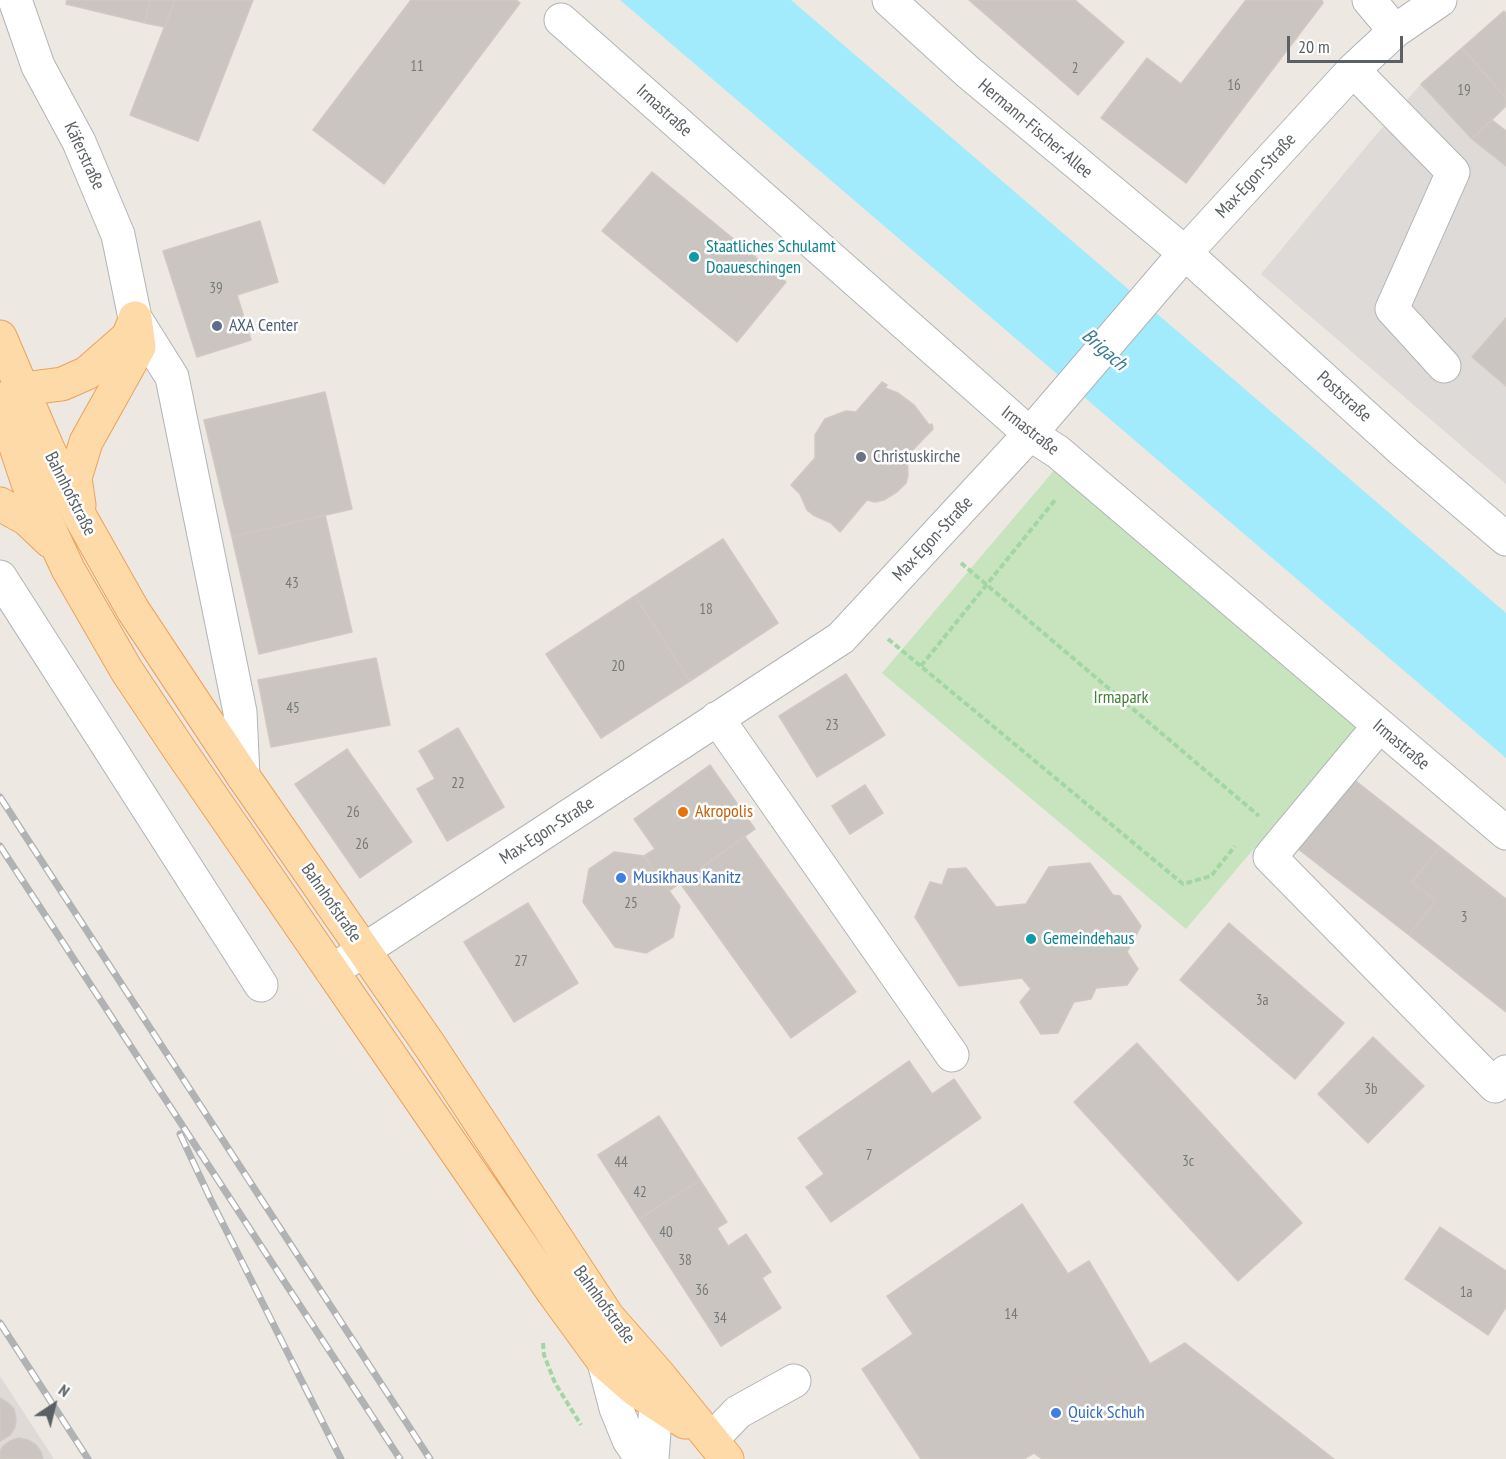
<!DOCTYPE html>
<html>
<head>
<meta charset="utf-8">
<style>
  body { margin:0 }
  #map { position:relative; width:1506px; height:1459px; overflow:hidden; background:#ede8e2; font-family:"PT Sans Narrow",sans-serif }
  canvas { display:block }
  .north { position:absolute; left:24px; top:1375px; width:60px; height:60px; -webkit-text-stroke:4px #fff; paint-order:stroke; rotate:35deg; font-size:16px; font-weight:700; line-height:24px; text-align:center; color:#5a6063 }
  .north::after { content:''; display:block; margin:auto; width:21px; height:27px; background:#5a6063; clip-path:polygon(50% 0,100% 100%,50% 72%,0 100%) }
  .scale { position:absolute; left:1287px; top:36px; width:116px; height:27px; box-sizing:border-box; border:3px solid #5a6063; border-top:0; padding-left:8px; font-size:18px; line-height:21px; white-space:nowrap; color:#5a6063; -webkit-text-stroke:4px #fff; paint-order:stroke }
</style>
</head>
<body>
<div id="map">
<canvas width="1506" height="1459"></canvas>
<div class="north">N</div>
<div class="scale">20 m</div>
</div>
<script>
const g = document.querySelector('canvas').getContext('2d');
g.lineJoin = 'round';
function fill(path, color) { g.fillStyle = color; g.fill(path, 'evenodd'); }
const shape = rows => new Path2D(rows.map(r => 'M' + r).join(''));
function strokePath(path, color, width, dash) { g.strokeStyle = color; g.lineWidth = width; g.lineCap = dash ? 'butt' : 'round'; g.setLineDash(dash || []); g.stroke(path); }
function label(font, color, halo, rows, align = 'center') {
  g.font = font + ' "PT Sans Narrow",sans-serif'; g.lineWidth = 5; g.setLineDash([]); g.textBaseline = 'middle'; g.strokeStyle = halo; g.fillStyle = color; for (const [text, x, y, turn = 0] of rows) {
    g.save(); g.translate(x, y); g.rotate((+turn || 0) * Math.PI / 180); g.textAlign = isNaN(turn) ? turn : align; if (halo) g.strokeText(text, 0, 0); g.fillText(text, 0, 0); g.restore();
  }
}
fill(shape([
  [1421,84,1472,139,1506,166,1506,484,1261,274,1375,136],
  [0,1376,54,1459,0,1459]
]), '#dedad7');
fill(shape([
  [1056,468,1360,723,1186,929,882,673]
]), '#c8e4bf');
fill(shape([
  [620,0,791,0,1506,613,1506,758]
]), '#a2ebfd');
const building = shape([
  [67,0,150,0,145,23,66,4,67,0],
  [150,0,175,0,165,27,145,23,150,0],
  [175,0,253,0,198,141,130,115,175,0],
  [411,0,516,0,520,3,384,184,313,130,411,0],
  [969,0,1075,0,1124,42,1078,95,969,0],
  [1246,0,1322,0,1323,3,1186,183,1101,118,1147,58,1181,84,1246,0],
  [1504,11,1506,14,1506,98,1462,48,1504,11],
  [1462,48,1506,98,1506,106,1472,139,1421,84,1462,48],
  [1492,120,1506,131,1506,166,1472,139,1492,120],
  [652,172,786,282,737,342,602,231,652,172],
  [260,221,278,282,237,295,251,340,197,357,163,251,260,221],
  [1506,318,1506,386,1472,357,1506,318],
  [882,382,887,385,885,388,898,393,914,405,929,425,932,424,933,429,907,456,908,475,906,483,898,491,884,500,875,502,867,500,840,532,831,523,813,515,807,510,800,494,791,485,815,458,815,435,825,419,846,411,856,412,882,382],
  [325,392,352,509,232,537,204,420,325,392],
  [325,515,352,632,259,654,232,537,325,515],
  [723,539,778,623,690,681,635,596,723,539],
  [635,596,690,681,601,738,546,654,635,596],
  [376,658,390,725,271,747,258,680,376,658],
  [846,674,885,735,817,777,779,716,846,674],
  [458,728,504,807,447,841,417,789,435,779,419,751,458,728],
  [347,749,412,842,360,878,295,784,347,749],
  [710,765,755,829,669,891,644,856,655,849,634,819,710,765],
  [1348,775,1440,847,1412,882,1436,901,1409,935,1293,845,1348,775],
  [865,785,883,813,850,834,832,806,865,785],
  [745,837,856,992,791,1038,680,883,745,837],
  [1440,847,1506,899,1506,1012,1409,935,1436,901,1412,882,1440,847],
  [614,852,644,856,680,906,673,937,646,953,615,947,583,902,589,869,614,852],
  [1090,863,1113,895,1120,896,1141,926,1127,952,1138,969,1127,985,1096,988,1091,999,1074,1002,1058,1033,1041,1034,1020,1002,1031,989,1022,978,959,986,915,917,930,882,942,885,948,869,966,868,996,907,1026,904,1049,867,1090,863],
  [528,903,578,983,514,1022,464,942,528,903],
  [1229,923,1344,1023,1295,1079,1180,980,1229,923],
  [1373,1037,1424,1086,1368,1143,1318,1094,1373,1037],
  [1137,1043,1302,1223,1238,1281,1074,1102,1137,1043],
  [909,1061,932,1094,954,1079,981,1118,831,1222,806,1187,824,1174,798,1138,909,1061],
  [659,1116,700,1180,639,1219,598,1155,659,1116],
  [700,1180,727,1222,717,1228,728,1246,746,1234,771,1272,762,1278,781,1308,721,1346,639,1219,700,1180],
  [1022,1204,1068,1274,1089,1261,1150,1364,1185,1343,1334,1459,1042,1459,1034,1453,1024,1459,921,1459,862,1369,913,1334,887,1296,1022,1204],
  [1440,1227,1506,1271,1506,1307,1488,1335,1405,1279,1440,1227],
  [0,1398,8,1403,14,1409,16,1419,15,1427,10,1435,0,1441,0,1398],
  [19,1438,28,1440,36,1445,41,1452,43,1459,0,1459,0,1451,3,1446,10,1441,19,1438]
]);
fill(building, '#cac5c1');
strokePath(building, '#d1c8c1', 1.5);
const minor = shape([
  [15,0,38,66,79,142,118,235,135,318,172,377,240,712,243,776],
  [889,0,968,72,1185,253,1403,451,1506,539],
  [1369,0,1395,31],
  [561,20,1030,434,1058,452,1506,833],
  [1353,70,1453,172,1392,309,1444,366],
  [0,577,261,985],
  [717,718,952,1055],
  [1379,726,1270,857,1495,1086,1506,1072],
  [332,971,841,638,1030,434,1185,253,1353,70,1395,31,1440,0],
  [604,1362,616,1408,629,1440,642,1459],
  [712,1439,738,1412,794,1381],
  [652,1459,658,1377]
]);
const major = shape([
  [0,337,47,447,81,518,133,610,243,776,430,1046,608,1317,658,1374,727,1459],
  [23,389,62,384,87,373,128,337,135,320],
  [0,399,28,483,68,569,127,671,179,749,553,1292,604,1362,636,1390,685,1422],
  [0,504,27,519,50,541],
  [79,505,75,478,86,442,139,347,135,318]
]);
strokePath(minor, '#b0b5b7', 35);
strokePath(major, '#eea15a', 35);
strokePath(shape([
  [961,563,1259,816],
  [888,639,1183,884,1211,876,1235,846],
  [921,666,1055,500],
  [543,1343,544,1355,555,1383,581,1425]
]), '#a2d6a3', 4, [6, 3]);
strokePath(minor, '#fff', 33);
strokePath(major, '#fddaa7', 33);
const rail = shape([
  [0,797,430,1459],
  [0,846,400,1459],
  [180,1134,211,1200,341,1459],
  [0,1323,88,1459]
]);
strokePath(rail, '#b1b2b3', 7);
strokePath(rail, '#fff', 4.5, [14]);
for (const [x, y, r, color] of [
  [694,257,6,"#0f9aa8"],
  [217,326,6,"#5c6f8a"],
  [861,457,6,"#6b7280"],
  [683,812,6,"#e8710a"],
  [621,878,6,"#3f7fe0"],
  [1031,939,6,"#0f9aa8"],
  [1056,1413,6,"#3f7fe0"]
]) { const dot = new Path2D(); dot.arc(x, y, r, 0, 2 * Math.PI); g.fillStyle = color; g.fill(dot); strokePath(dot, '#fff', 2); }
label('15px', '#76797a', null, [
  ["11",417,67],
  ["2",1075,69],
  ["16",1234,86],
  ["19",1464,91],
  ["39",216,289],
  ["43",292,584],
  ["18",706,610],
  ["20",618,667],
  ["45",293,709],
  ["23",832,726],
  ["22",458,784],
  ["26",353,813],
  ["26",362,845],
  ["25",631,904],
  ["3",1464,918],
  ["27",521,962],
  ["3a",1262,1001],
  ["3b",1371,1090],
  ["7",869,1156],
  ["3c",1188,1162],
  ["44",621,1163],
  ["42",640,1193],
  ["40",666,1233],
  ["38",685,1261],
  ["36",702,1291],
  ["1a",1466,1293],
  ["14",1011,1315],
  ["34",720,1319]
]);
label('18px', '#5a6063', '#fff', [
  ["Irmastraße",664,111,42],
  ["Hermann-Fischer-Allee",1035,129,40],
  ["Käferstraße",84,156,65],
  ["Max-Egon-Straße",1256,176,-47],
  ["Poststraße",1344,397,42],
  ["Irmastraße",1030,431,38],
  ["Bahnhofstraße",70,494,63],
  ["Max-Egon-Straße",933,539,-47],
  ["Irmastraße",1401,745,40],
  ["Max-Egon-Straße",547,831,-33],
  ["Bahnhofstraße",331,903,55],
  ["Bahnhofstraße",604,1305,54]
]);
label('18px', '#0d838f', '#fff', [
  ["Staatliches Schulamt",706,247],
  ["Doaueschingen",706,268],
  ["Gemeindehaus",1043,939]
], 'left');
label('18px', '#4e5e75', '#fff', [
  ["AXA Center",229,326]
], 'left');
label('18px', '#5b616d', '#fff', [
  ["Christuskirche",873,457]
], 'left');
label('18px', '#437f35', '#fff', [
  ["Irmapark",1121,698]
]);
label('18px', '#c56008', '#fff', [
  ["Akropolis",695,812]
], 'left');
label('18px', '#366cbe', '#fff', [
  ["Musikhaus Kanitz",633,878],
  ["Quick Schuh",1068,1413]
], 'left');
label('italic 20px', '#387b94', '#fff', [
  ["Brigach",1104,350,41]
]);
</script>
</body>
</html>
